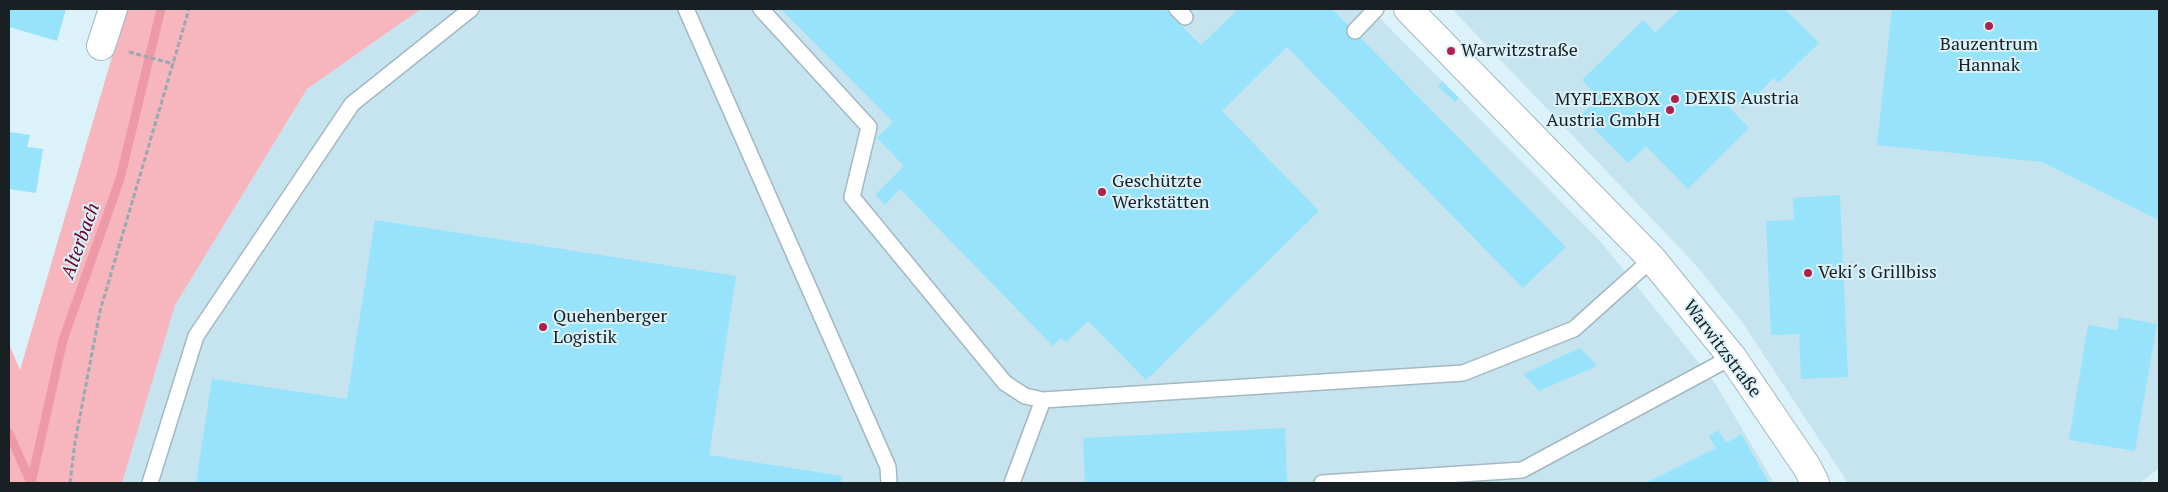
<!DOCTYPE html>
<html>
<head>
<meta charset="utf-8">
<style>
  body { margin:0 }
  #map { position:relative; width:2168px; height:492px; overflow:hidden; background:#dbf2fa; font-family:"PT Serif",serif }
  canvas { display:block }
  .frame { position:absolute; inset:0; border:10px solid #182023; pointer-events:none }
</style>
</head>
<body>
<div id="map">
<canvas width="2168" height="492"></canvas>
<div class="frame"></div>
</div>
<script>
const g = document.querySelector('canvas').getContext('2d');
g.lineJoin = 'round';
function fill(path, color) { g.fillStyle = color; g.fill(path, 'evenodd'); }
const shape = rows => new Path2D(rows.map(r => 'M' + r).join(''));
function strokePath(path, color, width, dash) { g.strokeStyle = color; g.lineWidth = width; g.lineCap = dash ? 'butt' : 'round'; g.setLineDash(dash || []); g.stroke(path); }
function label(font, color, halo, rows, align = 'center') {
  g.font = font + ' "PT Serif",serif'; g.lineWidth = 4; g.setLineDash([]); g.textBaseline = 'middle'; g.strokeStyle = halo; g.fillStyle = color; for (const [text, x, y, turn = 0] of rows) {
    g.save(); g.translate(x, y); g.rotate((+turn || 0) * Math.PI / 180); g.textAlign = isNaN(turn) ? turn : align; if (halo) g.strokeText(text, 0, 0); g.fillText(text, 0, 0); g.restore();
  }
}
fill(shape([
  [421,9,1371,9,1601,242,1715,383,1774,483,122,483,174,305,307,89],
  [1452,9,2159,9,2159,468,2140,483,1848,483,1742,322,1695,264]
]), '#c5e4ef');
fill(shape([
  [126,9,421,9,307,89,175,305,122,483,9,483,9,344,20,370]
]), '#f7b5be');
strokePath(shape([
  [9,433,31,483],
  [31,483,63,340,120,179,161,9]
]), '#ee99a6', 9);
fill(shape([
  [9,9,66,9,57,41,9,27],
  [781,9,1165,9,1201,45,1238,9,1332,9,1566,247,1523,288,1287,47,1222,111,1319,211,1146,380,1088,321,1066,342,1061,338,1053,346,900,189,885,205,875,195,904,166,877,138,893,122],
  [1680,9,1785,9,1819,43,1778,83,1774,78,1743,109,1735,101,1729,107,1749,128,1688,189,1646,146,1628,163,1581,115,1599,98,1582,80,1643,20,1655,33],
  [1892,9,2159,9,2159,220,2042,162,1877,145],
  [1442,81,1459,98,1455,102,1438,86],
  [10,132,30,135,27,147,43,149,36,193,9,189],
  [1840,195,1848,377,1801,379,1799,334,1771,335,1766,221,1794,220,1793,198],
  [375,220,736,276,709,455,842,476,841,483,196,483,212,379,347,399],
  [2119,317,2157,324,2135,451,2069,440,2088,325,2117,330],
  [1580,348,1597,366,1539,391,1523,374],
  [1285,428,1287,483,1085,483,1083,438],
  [1718,430,1726,443,1741,434,1769,483,1645,483,1716,448,1709,436]
]), '#97e3fc');
const lane = shape([
  [686,9,888,467,889,483],
  [761,9,869,127,852,197,1005,383,1025,396,1043,400,1463,373,1574,329,1652,259],
  [1177,9,1185,17],
  [1355,31,1376,9],
  [150,483,196,336,352,104,471,9],
  [1012,483,1043,400],
  [1322,483,1522,470,1732,357]
]);
const street = shape([
  [101,46,113,9]
]);
const secondary = shape([
  [1408,9,1652,259,1732,357,1807,467,1815,483]
]);
strokePath(lane, '#a3b8c0', 18);
strokePath(street, '#a3b8c0', 30);
strokePath(secondary, '#a3b8c0', 30);
strokePath(shape([
  [129,52,174,64],
  [70,483,75,442,100,311,189,9]
]), '#98aab0', 3, [5, 2.5]);
strokePath(lane, '#fff', 15);
strokePath(street, '#fff', 28);
strokePath(secondary, '#fff', 28);
for (const [x, y, r, color] of [
  [1989,26,5,"#b1204c"],
  [1451,51,5,"#b1204c"],
  [1675,99,5,"#b1204c"],
  [1670,110,5,"#b1204c"],
  [1102,192,5,"#b1204c"],
  [1808,273,5,"#b1204c"],
  [543,327,5,"#b1204c"]
]) { const dot = new Path2D(); dot.arc(x, y, r, 0, 2 * Math.PI); g.fillStyle = color; g.fill(dot); strokePath(dot, '#dbf2fa', 2); }
label('18px', '#182023', '#dbf2fa', [
  ["Bauzentrum",1989,45,"center"],
  ["Hannak",1989,66,"center"],
  ["Warwitzstraße",1461,51],
  ["DEXIS Austria",1685,99],
  ["MYFLEXBOX",1660,100,"right"],
  ["Austria GmbH",1660,121,"right"],
  ["Geschützte",1112,182],
  ["Werkstätten",1112,203],
  ["Veki´s Grillbiss",1818,273],
  ["Quehenberger",553,317],
  ["Logistik",553,338]
], 'left');
label('18px', '#182023', '#dbf2fa', [
  ["Warwitzstraße",1722,349,53]
]);
label('italic 19px', '#6a0227', '#dbf2fa', [
  ["Alterbach",81,241,-70]
]);
</script>
</body>
</html>
